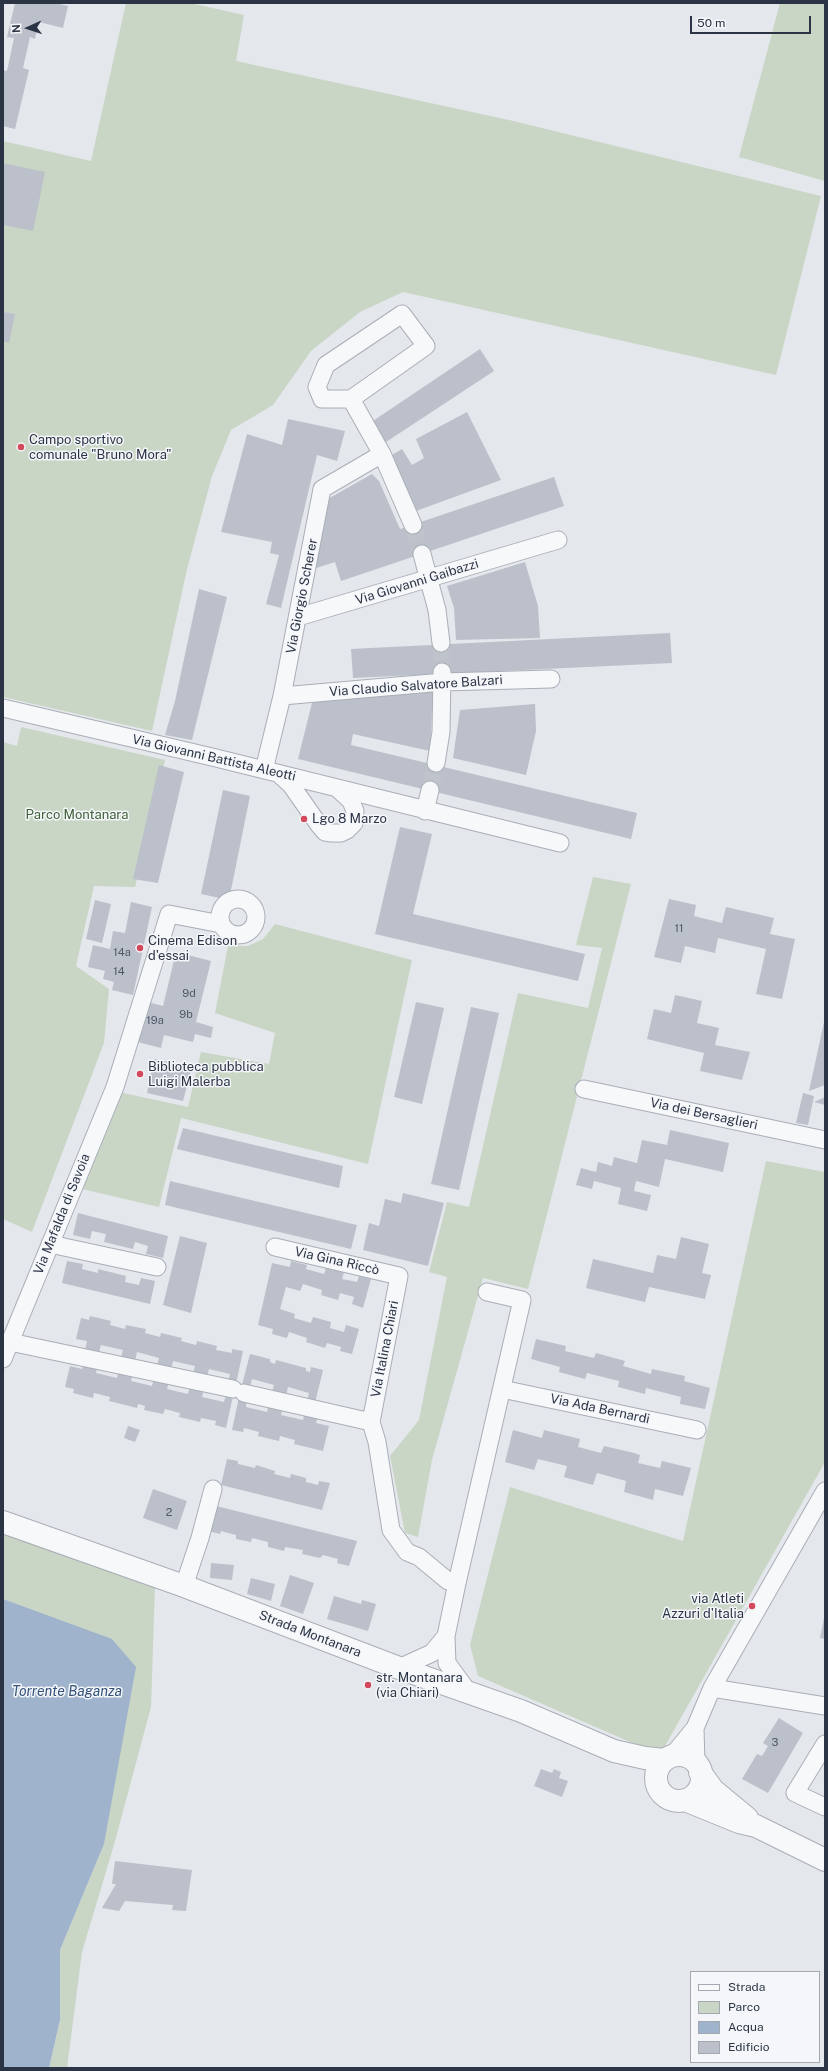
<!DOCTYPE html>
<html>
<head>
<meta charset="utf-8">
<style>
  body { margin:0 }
  #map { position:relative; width:828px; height:2071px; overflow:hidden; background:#e4e7ec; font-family:"Public Sans",sans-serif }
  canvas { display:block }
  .frame { position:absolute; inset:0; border:4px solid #2b3445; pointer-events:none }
  .legend { position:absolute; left:690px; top:1971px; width:130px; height:92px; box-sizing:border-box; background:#f4f6f9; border:1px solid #a4a8b1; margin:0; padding:5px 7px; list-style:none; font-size:12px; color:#2b3445 }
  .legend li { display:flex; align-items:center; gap:8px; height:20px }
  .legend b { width:20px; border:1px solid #a4a8b1 }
  .north { position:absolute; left:8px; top:8px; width:40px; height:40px; -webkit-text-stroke:3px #f4f6f9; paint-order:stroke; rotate:267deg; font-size:11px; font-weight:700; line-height:16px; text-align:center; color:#2b3445 }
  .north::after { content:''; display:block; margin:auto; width:14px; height:18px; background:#2b3445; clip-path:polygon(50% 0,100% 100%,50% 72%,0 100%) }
  .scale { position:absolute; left:690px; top:16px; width:121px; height:18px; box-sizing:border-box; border:2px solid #2b3445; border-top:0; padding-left:5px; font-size:12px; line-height:14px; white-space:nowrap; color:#2b3445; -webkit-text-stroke:3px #f4f6f9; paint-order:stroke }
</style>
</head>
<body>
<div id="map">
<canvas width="828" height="2071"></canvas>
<div class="frame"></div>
<ul class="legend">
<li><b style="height:5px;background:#f7f8fa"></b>Strada</li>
<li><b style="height:11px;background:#c9d6c5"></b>Parco</li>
<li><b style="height:11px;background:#9fb4cc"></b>Acqua</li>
<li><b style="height:11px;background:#bbc0ca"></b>Edificio</li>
</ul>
<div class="north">N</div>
<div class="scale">50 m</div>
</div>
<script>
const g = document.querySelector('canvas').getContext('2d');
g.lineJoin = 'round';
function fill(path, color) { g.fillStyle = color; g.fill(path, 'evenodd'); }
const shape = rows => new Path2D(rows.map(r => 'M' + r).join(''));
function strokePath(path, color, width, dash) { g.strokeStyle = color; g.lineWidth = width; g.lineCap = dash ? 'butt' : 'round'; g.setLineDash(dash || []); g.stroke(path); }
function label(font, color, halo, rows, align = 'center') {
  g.font = font + ' "Public Sans",sans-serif'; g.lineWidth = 3; g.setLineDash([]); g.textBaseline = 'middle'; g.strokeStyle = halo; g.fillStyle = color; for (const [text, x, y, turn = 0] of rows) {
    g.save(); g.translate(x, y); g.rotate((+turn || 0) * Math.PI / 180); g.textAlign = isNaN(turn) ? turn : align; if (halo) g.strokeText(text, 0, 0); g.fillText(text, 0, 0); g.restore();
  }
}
fill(shape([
  [126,3,190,3,244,15,236,61,509,120,821,196,776,375,403,292,360,312,311,351,273,405,231,430,212,476,187,569,152,731,3,697,3,141,91,161],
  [780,3,825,3,825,181,739,157],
  [21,727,165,760,135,887,94,886,76,966,109,989,104,1043,32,1232,3,1219,3,742,17,746],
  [593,877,631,884,528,1289,483,1278,432,1460,418,1537,405,1533,390,1456,419,1420,447,1277,429,1272,447,1202,469,1207,518,993,588,1008,602,948,576,945],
  [275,924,412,960,368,1164,181,1118,159,1207,82,1189,119,1092,188,1107,201,1052,269,1064,275,1033,215,1013,228,946,248,946,263,939],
  [766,1161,825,1172,825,1462,660,1755,478,1676,470,1645,510,1487,683,1541],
  [3,1524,155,1587,151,1707,114,1845,82,1952,67,2068,49,2068,60,2020,60,1950,104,1844,17,1605,3,1599]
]), '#c9d6c5');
fill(shape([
  [3,1599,112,1639,136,1667,104,1844,60,1950,60,2020,49,2068,3,2068]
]), '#9fb4cc');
fill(shape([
  [15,3,55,3,68,6,63,28,39,22,35,39,30,37,23,68,29,70,15,129,3,126,3,70,7,71,14,38,7,37],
  [3,163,45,172,33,231,3,225],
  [3,312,15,314,9,343,3,341],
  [480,349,494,371,383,444,370,423],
  [467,412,501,480,416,511,390,456,402,449,412,465,424,458,416,439],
  [288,419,345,431,337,461,317,455,281,608,266,604,279,555,270,553,272,542,221,532,247,434,282,445],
  [372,474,379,481,400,529,554,477,564,506,341,581,335,562,310,570,326,500],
  [525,562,538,606,540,638,456,640,454,608,447,586],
  [199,589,227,597,192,740,165,735,175,701],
  [670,633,672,663,353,678,351,649],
  [433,689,430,751,353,734,351,745,637,813,631,839,298,759,313,699],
  [535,704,536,731,526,775,453,758,460,710],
  [159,765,184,772,158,883,133,879],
  [223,790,250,796,229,900,201,894],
  [400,827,432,834,413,914,585,954,578,981,375,934],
  [669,899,696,905,694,916,722,923,726,907,774,918,770,934,795,939,782,999,756,994,766,949,718,938,715,953,685,946,681,963,654,957],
  [95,900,111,904,102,943,86,939],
  [131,902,152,907,133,995,112,990,114,982,103,979,105,971,88,967,93,945,110,949,113,931,125,933],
  [176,952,211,961,196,1022,213,1027,211,1038,195,1034,193,1042,164,1035,161,1048,134,1041,144,1001,163,1006],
  [675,995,702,1001,697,1023,719,1028,715,1045,750,1052,742,1080,700,1071,704,1053,647,1039,654,1009,671,1013],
  [416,1002,444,1008,422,1104,394,1097],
  [471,1007,499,1013,459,1190,431,1184],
  [824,1022,825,1085,809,1091],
  [154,1059,192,1067,183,1101,147,1093],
  [803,1093,814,1096,808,1125,796,1123],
  [825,1097,825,1105,814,1102],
  [183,1128,343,1166,339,1188,177,1149],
  [670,1130,729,1143,723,1172,665,1159,659,1187,636,1181,634,1191,651,1195,647,1211,618,1204,621,1188,594,1181,592,1189,576,1185,581,1168,596,1172,598,1162,612,1166,614,1157,637,1163,642,1140,667,1145],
  [170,1181,357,1225,351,1249,165,1205],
  [403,1193,444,1203,428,1266,363,1250,369,1223,379,1226,385,1199,401,1203],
  [78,1213,168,1236,163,1258,146,1254,148,1246,135,1242,133,1249,104,1242,106,1234,92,1231,90,1239,73,1235],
  [180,1236,207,1243,191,1313,163,1305],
  [681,1237,709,1244,702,1273,711,1275,705,1299,649,1287,645,1302,586,1288,593,1259,653,1273,657,1255,676,1259],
  [67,1261,83,1264,82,1269,98,1273,98,1269,126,1276,125,1282,139,1285,141,1278,155,1281,150,1304,62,1283],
  [291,1261,307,1265,306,1269,324,1274,326,1268,344,1272,342,1279,357,1282,359,1276,371,1279,363,1308,352,1304,354,1297,340,1293,338,1300,321,1295,322,1290,303,1284,300,1291,286,1287,280,1309,295,1314,294,1318,311,1323,313,1317,331,1322,330,1328,344,1332,346,1325,359,1329,352,1354,340,1351,341,1347,327,1343,325,1348,306,1342,307,1338,289,1332,287,1338,272,1334,273,1329,258,1325,272,1263,290,1267],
  [90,1316,111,1321,110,1325,125,1329,126,1325,146,1329,145,1333,160,1337,161,1333,182,1338,181,1341,196,1345,197,1341,217,1346,216,1350,232,1353,232,1349,243,1351,236,1384,228,1382,230,1374,209,1369,207,1377,193,1374,195,1366,173,1361,171,1369,157,1366,159,1358,137,1352,135,1361,121,1357,123,1350,101,1345,99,1353,85,1350,87,1341,76,1339,81,1318,89,1320],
  [536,1339,566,1346,565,1351,594,1358,596,1353,625,1361,623,1366,651,1374,652,1369,685,1376,684,1381,710,1388,705,1409,680,1404,681,1397,646,1388,645,1394,618,1387,619,1381,587,1373,585,1379,559,1372,560,1367,531,1359],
  [250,1354,270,1359,270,1362,275,1364,276,1360,306,1368,306,1371,310,1372,311,1367,323,1370,315,1403,307,1401,309,1393,288,1387,286,1396,272,1392,274,1385,252,1379,250,1387,242,1385],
  [84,1362,98,1365,96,1373,117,1378,119,1370,133,1373,131,1381,152,1386,154,1377,169,1381,167,1389,188,1394,190,1386,204,1389,202,1397,224,1402,226,1394,233,1396,226,1428,215,1425,216,1421,201,1418,200,1422,179,1417,180,1413,165,1409,163,1414,144,1410,145,1406,138,1404,137,1408,109,1401,110,1397,94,1393,93,1398,73,1393,74,1389,65,1387,70,1366,82,1369],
  [239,1397,247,1399,246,1407,267,1412,269,1404,283,1407,281,1415,303,1420,305,1412,318,1415,316,1423,329,1426,323,1451,294,1444,295,1440,280,1436,279,1441,258,1436,259,1432,244,1428,243,1432,232,1430],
  [128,1426,140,1430,135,1442,124,1438],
  [513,1430,542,1438,544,1430,580,1439,578,1447,601,1453,604,1446,634,1453,640,1455,638,1463,660,1468,662,1461,691,1468,683,1496,655,1489,653,1500,624,1492,626,1481,597,1473,593,1485,564,1477,567,1466,538,1459,534,1470,505,1462],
  [227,1459,238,1461,238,1464,255,1468,256,1465,275,1471,274,1474,290,1478,291,1474,306,1478,306,1482,318,1485,319,1481,330,1483,322,1510,221,1485],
  [153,1489,187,1501,177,1530,143,1518],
  [216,1506,357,1541,349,1566,337,1563,338,1559,323,1555,320,1558,302,1554,303,1550,285,1547,284,1551,268,1547,268,1542,252,1538,251,1542,236,1539,236,1535,221,1531,220,1534,209,1531],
  [211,1563,234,1565,232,1580,210,1578],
  [290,1575,314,1583,303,1614,280,1606],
  [251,1578,275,1584,271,1601,247,1594],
  [334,1596,361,1604,362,1600,376,1604,368,1631,327,1619],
  [824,1618,825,1618,825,1639,820,1638],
  [779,1718,803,1733,768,1793,742,1779,757,1754,762,1756,768,1746,763,1743],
  [541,1769,552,1773,554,1769,561,1772,559,1778,568,1781,562,1797,534,1786],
  [115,1861,192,1870,186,1911,172,1910,173,1905,125,1901,119,1911,102,1908,116,1884,112,1884]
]), '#bbc0ca');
strokePath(shape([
  [413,525,422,554],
  [441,643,442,672],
  [430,790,436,763]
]), '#bfc3cb', 17, [17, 8]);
const minor = shape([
  [402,314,426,346,351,399,322,399,317,387,326,365,402,314],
  [351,399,382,454,413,525],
  [422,554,437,610,441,643],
  [298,617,558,540],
  [282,696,443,682,551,679],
  [3,708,212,757,560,843],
  [436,763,441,732,442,672],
  [264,770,282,696,322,489,382,454],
  [279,774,291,785,319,825,325,832,332,833,341,833,347,830,354,823,355,811,351,801,337,788],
  [425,811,430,790],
  '220 917a18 18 0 1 1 36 0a18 18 0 1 1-36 0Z',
  [584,1089,825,1140],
  [50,1244,157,1267],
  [275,1247,399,1276,371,1422,377,1442,391,1530,407,1552,419,1557,448,1581,457,1583,446,1636,447,1663,469,1693],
  [10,1342,233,1389],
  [3,1359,115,1087,169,914,221,924],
  [502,1389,697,1430],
  [244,1393,371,1422],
  [457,1583,522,1300,487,1292],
  [184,1586,200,1538,213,1489],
  [399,1668,432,1653,446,1636],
  [712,1688,825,1706],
  [695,1728,696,1763],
  [825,1744,795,1793,825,1807],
  [672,1756,695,1728,712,1688,825,1491]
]);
const tertiary = shape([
  [3,1522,184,1586,399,1668,521,1711,614,1751,645,1758,664,1760],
  '656 1778a23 23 0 1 1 46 0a23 23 0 1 1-46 0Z',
  [700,1772,713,1790,747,1818],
  [685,1800,739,1822,756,1826,825,1860]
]);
strokePath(minor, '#a9aeb7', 19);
strokePath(tertiary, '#a9aeb7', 24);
strokePath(minor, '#f7f8fa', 17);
strokePath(tertiary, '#f7f8fa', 22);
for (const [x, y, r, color] of [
  [21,447,4,"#d1495b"],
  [304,819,4,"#d1495b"],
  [140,948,4,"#d1495b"],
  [140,1074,4,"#d1495b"],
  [752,1606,4,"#d1495b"],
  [368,1685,4,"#d1495b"]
]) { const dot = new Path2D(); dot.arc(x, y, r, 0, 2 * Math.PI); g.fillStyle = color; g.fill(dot); strokePath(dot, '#f4f6f9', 1.5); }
label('11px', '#4f5766', null, [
  ["11",679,929],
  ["14a",122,953],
  ["14",119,972],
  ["9d",189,994],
  ["9b",186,1015],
  ["19a",155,1021],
  ["2",169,1513],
  ["3",775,1743]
]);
label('13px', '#2b3445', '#f4f6f9', [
  ["Campo sportivo",29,440],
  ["comunale \"Bruno Mora\"",29,455],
  ["Lgo 8 Marzo",312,819],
  ["Cinema Edison",148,941],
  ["d'essai",148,956],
  ["Biblioteca pubblica",148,1067],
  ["Luigi Malerba",148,1082],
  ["via Atleti",744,1599,"right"],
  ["Azzuri d'Italia",744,1614,"right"],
  ["str. Montanara",376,1678],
  ["(via Chiari)",376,1693]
], 'left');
label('13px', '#2b3445', '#f4f6f9', [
  ["Via Giovanni Gaibazzi",417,582,-17],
  ["Via Giorgio Scherer",302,596,-79],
  ["Via Claudio Salvatore Balzari",416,686,-4],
  ["Via Giovanni Battista Aleotti",214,758,13],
  ["Via dei Bersaglieri",704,1114,12],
  ["Via Mafalda di Savoia",62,1214,-68],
  ["Via Gina Riccò",337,1261,13],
  ["Via Italina Chiari",385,1349,-79],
  ["Via Ada Bernardi",600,1409,12],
  ["Strada Montanara",310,1634,21]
]);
label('13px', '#3f6138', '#f4f6f9', [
  ["Parco Montanara",77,815]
]);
label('italic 14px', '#34527a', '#f4f6f9', [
  ["Torrente Baganza",67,1692]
]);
</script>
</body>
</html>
